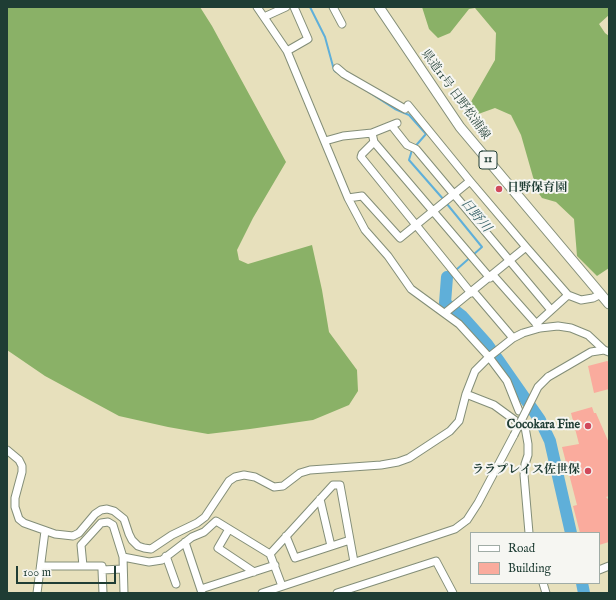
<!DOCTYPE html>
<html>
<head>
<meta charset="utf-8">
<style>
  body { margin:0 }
  #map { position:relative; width:616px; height:600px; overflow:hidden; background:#e7e0bc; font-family:"IM FELL English",serif }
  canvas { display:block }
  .frame { position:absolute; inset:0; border:8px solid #1f3d34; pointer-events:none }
  .legend { position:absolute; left:470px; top:532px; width:130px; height:52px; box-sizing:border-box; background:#f6f6f2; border:1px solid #a0aca6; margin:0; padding:5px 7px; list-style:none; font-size:12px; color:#1f3d34 }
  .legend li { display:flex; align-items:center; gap:8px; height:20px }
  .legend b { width:20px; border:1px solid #a0aca6 }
  .scale { position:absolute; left:16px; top:566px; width:100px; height:18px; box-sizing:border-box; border:2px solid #1f3d34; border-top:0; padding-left:5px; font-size:12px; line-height:14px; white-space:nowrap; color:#1f3d34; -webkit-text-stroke:3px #f6f6f2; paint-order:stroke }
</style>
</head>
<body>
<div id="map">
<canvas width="616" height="600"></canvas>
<div class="frame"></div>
<ul class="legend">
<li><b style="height:5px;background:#fff"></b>Road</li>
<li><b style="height:11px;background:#faab9d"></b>Building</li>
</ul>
<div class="scale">100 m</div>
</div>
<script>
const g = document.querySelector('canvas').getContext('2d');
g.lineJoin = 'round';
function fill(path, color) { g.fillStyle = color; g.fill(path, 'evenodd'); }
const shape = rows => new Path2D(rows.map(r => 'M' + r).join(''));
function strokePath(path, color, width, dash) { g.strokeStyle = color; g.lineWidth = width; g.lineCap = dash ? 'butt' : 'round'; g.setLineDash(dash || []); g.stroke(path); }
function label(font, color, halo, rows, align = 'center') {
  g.font = font + ' "IM FELL English","Noto Serif JP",serif'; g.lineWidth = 4; g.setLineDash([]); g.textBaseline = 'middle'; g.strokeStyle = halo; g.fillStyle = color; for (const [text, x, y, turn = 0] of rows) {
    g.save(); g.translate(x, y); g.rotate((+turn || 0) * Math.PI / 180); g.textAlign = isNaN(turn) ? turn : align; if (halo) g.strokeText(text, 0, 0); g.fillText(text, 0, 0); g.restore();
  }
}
fill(shape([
  [7,7,200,7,212,26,286,162,253,218,237,250,239,260,248,264,312,245,322,290,329,332,357,370,358,391,349,405,313,420,250,429,208,434,168,427,119,416,45,376,7,350],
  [422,7,609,7,609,15,599,24,605,33,609,36,609,268,597,276,577,256,574,219,556,202,542,198,537,191,521,135,511,115,495,108,470,117,467,114,472,100,495,60,496,33,475,8,469,9,450,33,438,38,429,29]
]), '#8ab167');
strokePath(shape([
  [310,7,325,37,334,70,336,72],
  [364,89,395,109,409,115,426,134,412,150,409,160,444,200],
  [447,204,482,247,456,270],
  [447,277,452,272]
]), '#5fafd9', 2);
strokePath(shape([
  [447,277,445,303,462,316,487,344,540,420,550,441,571,533],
  [582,583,584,593]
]), '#5fafd9', 12);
fill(shape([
  [607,361,609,362,609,389,594,393,588,366],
  [592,407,594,413,596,413,609,443,609,496,606,497,609,500,609,542,599,545,599,533,580,533,573,506,577,505,562,447,579,444,571,413]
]), '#faab9d');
const minor = shape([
  [257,7,287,51,348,198,365,230,388,256,411,289,459,324,489,357,507,381,519,411],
  [333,7,342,24],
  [264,17,286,7],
  [287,51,308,39,294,7],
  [337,68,344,74,405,109],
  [408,105,470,181,526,247,445,313],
  [392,126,407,145,416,149,551,310],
  [372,133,374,142,490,278],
  [325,141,343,136,372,133,397,123],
  [374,142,362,154,361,157,471,293],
  [348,198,362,196,400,238,470,181],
  [526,247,568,295,581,300,593,298,601,294],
  [493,275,540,328],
  [473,291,513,338],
  [536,324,568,295],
  [548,377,591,352,604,350],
  [466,394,494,405,520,424],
  [525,427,528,444,528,455,525,464,524,475,529,533],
  [7,450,19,460,22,466,22,472,15,498,15,507,19,519,24,523,55,534,73,536,79,533,95,514,101,510,107,509,114,511,124,519,129,534,132,540,138,546,144,548,151,549,172,535,197,523,205,517,229,481,235,477,244,475,255,477,274,487,283,486,300,473,310,470,381,465,398,462,409,458,450,431,459,421,466,394,475,371,489,357,513,338,523,333,540,328,558,326,571,328,588,335,604,350,609,352],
  [320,499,331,546],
  [229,529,218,548,254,572],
  [286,536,295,558,350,540],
  [185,542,202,593],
  [270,554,333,485,340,485,354,562],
  [166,556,176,584],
  [123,557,124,593],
  [41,566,83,566,81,545,101,523,108,522,113,525,123,557,149,562,162,560,192,537,204,532,216,521,270,554,282,586],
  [83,566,102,566,102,570,123,569],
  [102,570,103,593],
  [599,570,609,566],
  [543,583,546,593],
  [201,589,275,565],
  [37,593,45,531],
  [262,593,455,529,467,520,478,503,514,435],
  [337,593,436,561,453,593]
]);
const major = shape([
  [379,7,460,127,609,304]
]);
strokePath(minor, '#838e78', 9);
strokePath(major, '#838e78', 11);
strokePath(minor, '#fff', 7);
strokePath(major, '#fff', 9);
const minorBridge = shape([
  [514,435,538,387,548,377]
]);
strokePath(minorBridge, '#838e78', 9, []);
strokePath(minorBridge, '#fff', 7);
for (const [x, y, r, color] of [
  [499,189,4,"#d1495b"],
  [588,426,4,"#d1495b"],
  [588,471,4,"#d1495b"]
]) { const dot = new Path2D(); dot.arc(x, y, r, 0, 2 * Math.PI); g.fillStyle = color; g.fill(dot); strokePath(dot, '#f6f6f2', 1.5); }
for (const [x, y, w] of [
  [488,160,18]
]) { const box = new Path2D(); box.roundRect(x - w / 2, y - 9, w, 18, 3); g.fillStyle = '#f6f6f2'; g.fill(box); strokePath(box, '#1f3d34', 1); }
label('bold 11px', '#1f3d34', null, [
  ["11",488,160]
]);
label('12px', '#1f3d34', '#f6f6f2', [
  ["県道11号 日野松浦線",455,95,54]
]);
label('bold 12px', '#1f3d34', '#f6f6f2', [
  ["日野保育園",507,189,"left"],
  ["Cocokara Fine",580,426],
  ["ララプレイス佐世保",580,471]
], 'right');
label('italic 13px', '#325f66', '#f6f6f2', [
  ["日野川",475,216,50]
]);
</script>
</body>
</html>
